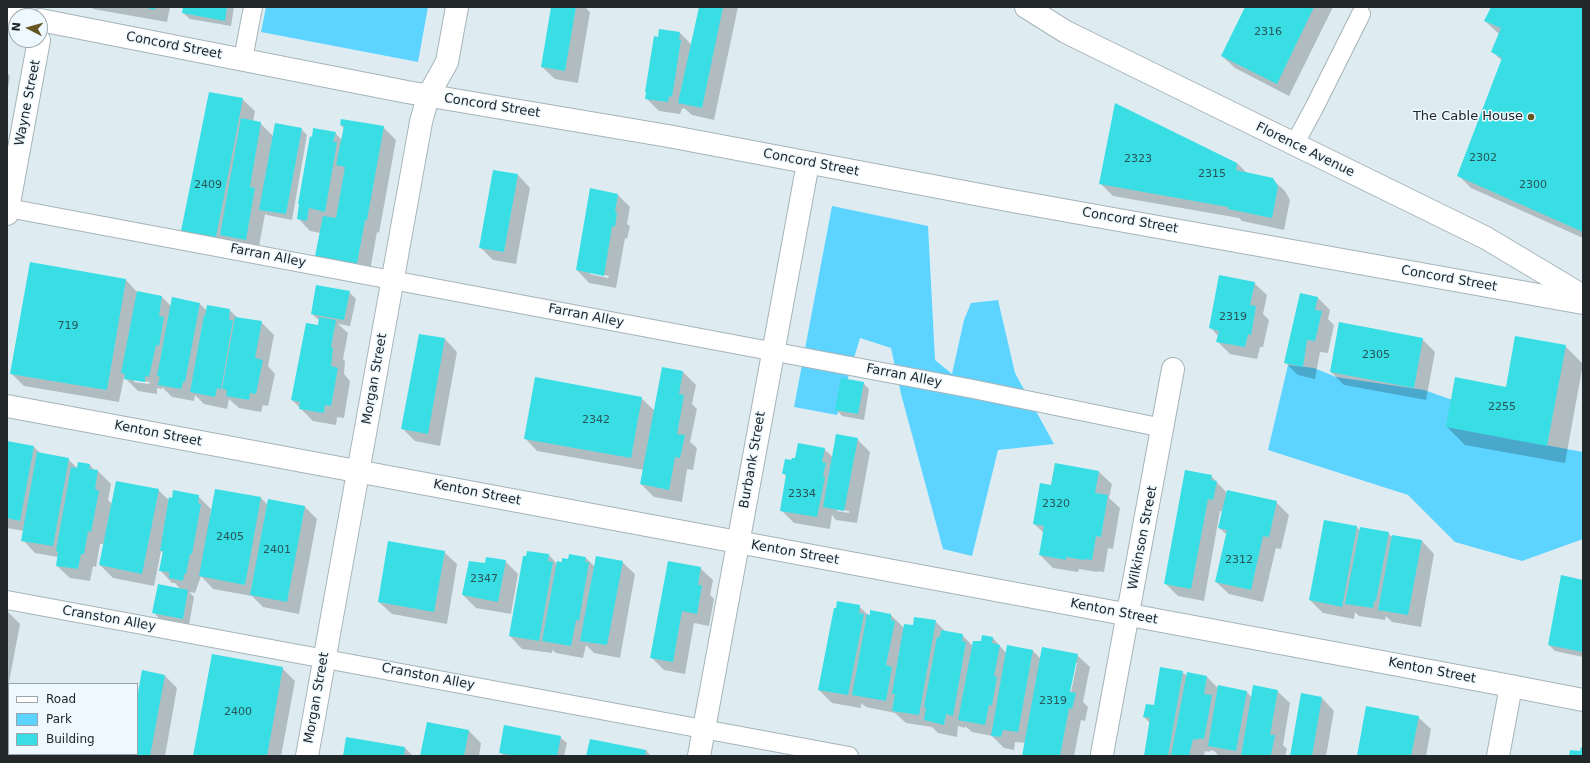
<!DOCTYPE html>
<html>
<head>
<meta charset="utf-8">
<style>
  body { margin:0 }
  #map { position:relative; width:1590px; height:763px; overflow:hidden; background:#deecf2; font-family:"DejaVu Sans",sans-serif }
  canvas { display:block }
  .frame { position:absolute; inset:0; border:8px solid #22272a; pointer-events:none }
  .legend { position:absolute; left:8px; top:683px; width:130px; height:72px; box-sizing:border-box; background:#edf9fe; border:1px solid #9ca5a9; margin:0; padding:5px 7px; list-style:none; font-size:12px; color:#22272a }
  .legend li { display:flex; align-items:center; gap:8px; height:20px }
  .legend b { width:20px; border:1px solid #9ca5a9 }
  .north { position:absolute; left:8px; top:8px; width:40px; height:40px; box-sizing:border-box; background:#edf9fe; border:1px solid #9ca5a9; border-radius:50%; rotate:276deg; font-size:11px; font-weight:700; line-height:16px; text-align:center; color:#22272a }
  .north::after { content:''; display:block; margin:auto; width:14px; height:18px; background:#665624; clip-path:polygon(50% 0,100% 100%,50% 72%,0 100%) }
</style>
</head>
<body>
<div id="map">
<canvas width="1590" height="763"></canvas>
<div class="frame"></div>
<ul class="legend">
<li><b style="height:5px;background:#fff"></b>Road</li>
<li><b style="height:11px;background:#5dd3ff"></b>Park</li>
<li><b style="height:11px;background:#38dee4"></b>Building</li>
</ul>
<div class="north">N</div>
</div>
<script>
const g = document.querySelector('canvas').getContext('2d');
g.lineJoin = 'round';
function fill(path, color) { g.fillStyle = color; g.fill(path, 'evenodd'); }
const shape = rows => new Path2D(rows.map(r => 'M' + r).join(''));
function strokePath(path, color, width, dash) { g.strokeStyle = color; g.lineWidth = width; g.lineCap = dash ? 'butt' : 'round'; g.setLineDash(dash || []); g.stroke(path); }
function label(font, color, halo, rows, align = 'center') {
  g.font = font + ' "DejaVu Sans",sans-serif'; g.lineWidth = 3; g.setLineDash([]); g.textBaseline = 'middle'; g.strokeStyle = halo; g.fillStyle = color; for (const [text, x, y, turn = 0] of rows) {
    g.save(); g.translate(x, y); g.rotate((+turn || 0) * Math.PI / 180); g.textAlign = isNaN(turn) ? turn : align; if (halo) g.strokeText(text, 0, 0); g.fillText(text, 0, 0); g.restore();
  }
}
fill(shape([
  [266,7,428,7,418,62,261,32],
  [832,206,928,226,935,360,952,374,964,320,971,303,998,300,1015,373,1054,444,998,450,972,556,943,549,901,394,891,348,860,338,837,415,794,407],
  [1288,365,1314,368,1336,377,1424,390,1461,403,1459,429,1583,452,1583,539,1522,561,1455,542,1408,495,1268,450]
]), '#5dd3ff');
fill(shape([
  [92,7,170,7,167,22,93,9],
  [184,7,234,7,231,26,190,19,183,13],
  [552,7,585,7,590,12,578,83,555,79,542,67],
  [700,7,738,7,714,120,692,115,684,108,682,109,680,114,659,111,646,98,647,93,646,92,659,38,680,33,692,45],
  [1246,7,1333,7,1289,96,1235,68,1222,56],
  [1492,7,1583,7,1583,238,1471,188,1458,175,1502,61,1493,52,1499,34,1485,21],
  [7,73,10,76,7,95],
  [242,99,255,111,253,122,260,123,273,136,301,129,307,135,292,220,267,215,265,214,258,252,195,243,182,231],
  [341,125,383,127,396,140,379,233,377,232,369,276,329,269,316,256,321,233,310,231,298,218,300,205,299,204,335,133,342,140,344,129],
  [1237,163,1247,173,1272,179,1285,191,1290,200,1284,230,1242,221,1239,218,1113,196,1100,183],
  [518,175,530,188,516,264,493,260,480,247],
  [591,190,618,195,630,207,627,224,630,226,627,239,625,238,616,288,589,283,577,270],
  [590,272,609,276,608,278,590,274],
  [31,263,126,280,138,293,162,297,171,306,200,304,207,311,229,310,238,318,261,322,274,335,268,366,275,374,268,406,263,405,261,412,239,408,229,399,227,409,204,404,195,395,194,401,172,397,162,387,162,389,157,388,157,394,138,391,124,377,119,402,24,386,11,373],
  [134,380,150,382,149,384,134,382],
  [1254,283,1267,295,1263,314,1269,320,1263,347,1260,347,1257,359,1230,354,1217,341,1218,336,1211,328],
  [317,286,349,292,356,299,350,326,338,324,348,333,343,359,345,361,344,374,350,381,344,418,337,417,336,425,313,421,292,400,319,327,320,321,312,314],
  [1317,297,1330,310,1328,319,1334,325,1328,353,1320,352,1315,379,1298,375,1285,362],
  [420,335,445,339,457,352,440,446,415,441,403,429],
  [1422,339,1435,352,1426,400,1344,385,1331,372],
  [1565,346,1583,364,1565,463,1465,445,1447,427,1507,388],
  [663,368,683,372,696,385,692,404,697,409,690,442,697,448,693,470,687,469,682,502,654,497,641,484,644,470,537,451,525,438,641,398,655,411],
  [863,383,869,389,864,420,842,416,836,409],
  [857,439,870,452,857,523,836,520,832,515,830,529,794,523,781,510,787,477,783,473,792,461,824,449,833,457],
  [837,509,849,511,849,513,837,511],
  [7,442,34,447,41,454,68,459,78,469,79,464,90,465,95,471,98,471,111,484,108,500,112,504,158,490,170,501,198,496,211,509,210,514,212,514,216,490,261,498,268,505,305,507,317,519,299,614,263,607,252,596,213,589,201,576,195,593,189,592,194,597,189,625,160,619,154,613,181,590,175,583,172,583,160,570,163,553,161,551,154,586,113,578,100,565,104,544,100,544,96,567,93,566,90,581,70,578,57,566,58,557,35,553,23,540,24,531,7,528],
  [1055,464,1099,472,1112,484,1109,498,1120,508,1113,549,1108,548,1104,572,1098,571,1097,572,1079,569,1078,572,1053,568,1040,555,1044,533,1034,524,1051,486],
  [1211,476,1227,493,1276,502,1289,515,1281,549,1276,548,1263,602,1229,594,1216,582,1227,535,1219,528,1223,512,1220,511,1204,601,1178,596,1165,583],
  [1356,526,1360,531,1388,533,1392,537,1422,541,1434,554,1421,627,1392,622,1386,616,1385,620,1359,616,1355,612,1354,619,1323,613,1310,600],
  [444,552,457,564,447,624,392,614,379,602],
  [528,552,549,555,557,564,569,560,570,555,586,558,595,567,622,562,635,574,620,658,594,653,586,645,583,658,556,653,552,650,552,653,522,649,510,636],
  [505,561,518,574,511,614,476,608,463,595],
  [700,568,713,580,710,595,714,599,709,626,694,623,685,674,664,670,651,657],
  [1583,581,1583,657,1555,651,1549,645],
  [859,606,869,616,891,615,904,628,935,621,946,632,962,635,973,646,993,638,1007,654,1033,651,1041,659,1077,655,1090,667,1083,702,1088,707,1085,721,1081,720,1074,756,1023,756,1026,743,1015,742,1014,750,1004,748,992,736,972,732,965,726,965,728,958,726,957,737,938,733,932,727,906,723,895,713,866,707,861,703,861,708,832,703,819,690],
  [1075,663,1077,663,1070,697,1068,697],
  [7,611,20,624,7,693],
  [282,668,295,681,281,756,194,756],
  [1182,672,1187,676,1207,677,1219,689,1247,692,1252,698,1277,691,1290,703,1283,745,1287,749,1285,756,1219,756,1214,751,1210,750,1210,752,1205,751,1204,756,1145,756,1150,723,1144,717],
  [165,676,177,688,165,756,127,756,127,754,137,754,137,704],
  [1302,695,1322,698,1334,711,1326,756,1291,756],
  [1418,717,1431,729,1426,756,1358,756],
  [469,731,481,743,479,756,421,756],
  [560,737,567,743,564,756,504,756,500,752],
  [347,738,405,748,413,756,344,756],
  [646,750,651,756,587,756]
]), '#0003');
fill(shape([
  [143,7,155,7,155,10],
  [183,7,227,7,225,21,182,13],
  [551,7,576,7,565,71,541,67],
  [699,7,723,7,702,108,678,103],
  [1245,7,1314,7,1277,84,1221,56],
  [1491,7,1583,7,1583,232,1457,176,1502,58,1491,52,1501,28,1484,21],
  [659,29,680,32,679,40,681,40,672,97,669,96,668,102,645,99,646,92,645,92,654,36,658,37],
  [209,92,243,98,216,237,181,231],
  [1115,103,1237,163,1236,170,1273,178,1278,187,1272,218,1228,209,1228,207,1099,184],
  [241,118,261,122,250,187,255,188,246,240,220,235],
  [341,119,384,126,367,220,365,220,357,264,315,256,323,216,336,218,345,167,336,165,344,126,340,125],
  [275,123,302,128,286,214,259,210],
  [313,128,336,132,333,142,337,142,325,212,309,208,307,221,297,219,299,204,298,204,310,136,312,137],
  [493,170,518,174,504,252,479,248],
  [590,188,618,194,615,212,617,212,615,227,612,226,604,276,576,270],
  [30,262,126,279,107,390,10,374],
  [1219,275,1255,282,1250,305,1256,306,1251,335,1248,334,1245,347,1216,342,1219,331,1209,328],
  [316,285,350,291,344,320,311,314],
  [137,291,162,296,159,316,164,317,159,346,156,345,149,377,145,376,145,382,124,379,125,374,121,373],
  [1300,293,1318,297,1315,310,1322,311,1315,341,1307,340,1303,367,1284,363],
  [172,297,200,303,185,382,183,382,181,389,158,385,160,377,157,376],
  [207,305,230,309,229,320,233,320,221,389,217,388,215,397,190,392,204,315,205,316],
  [235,317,262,321,255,358,263,360,256,394,250,393,249,400,226,396,227,390,222,389],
  [319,317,336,320,331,347,333,348,331,366,338,368,331,406,325,405,324,413,299,409,300,402,291,400,306,323,318,325],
  [1339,322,1423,338,1414,388,1330,372],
  [419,334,445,338,428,434,401,429],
  [1515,336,1566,345,1547,446,1446,427,1455,377,1506,387],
  [662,367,683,371,679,394,684,395,677,434,685,435,680,458,675,457,669,490,640,484],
  [535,377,642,397,631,458,524,439],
  [841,378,864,382,858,414,835,410],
  [836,434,858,438,844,511,823,507],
  [7,441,34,446,20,521,7,518],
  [798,443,825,448,822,462,826,463,823,476,825,477,817,517,780,511,786,474,782,474,785,459,791,460,792,458,795,458],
  [37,452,69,458,53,546,21,541],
  [78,462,90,464,89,469,98,470,95,489,99,491,91,532,88,531,84,554,81,554,78,569,56,566,58,552,56,551,71,467,77,468],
  [1055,463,1099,471,1095,493,1108,495,1101,537,1096,536,1092,560,1085,559,1084,560,1066,557,1066,560,1039,555,1044,526,1033,524,1040,483,1051,485],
  [1185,470,1212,475,1211,480,1217,481,1213,500,1208,499,1191,589,1164,584],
  [116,481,159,489,142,574,99,565],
  [215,489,261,497,245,585,199,576],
  [173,490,199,495,198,503,201,504,192,554,190,554,186,574,184,574,183,581,169,578,169,572,159,571,163,551,160,551,169,497,172,498],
  [1227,490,1277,501,1269,537,1263,536,1251,590,1215,582,1227,530,1218,528],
  [268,499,305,506,287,602,250,595],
  [1324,520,1357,526,1342,607,1309,600],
  [1360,527,1389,532,1376,601,1374,601,1373,608,1345,604],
  [1392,535,1422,540,1408,615,1378,610],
  [388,541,445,551,434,612,378,602],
  [527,551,549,554,548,561,553,562,539,641,509,636,523,556,526,556],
  [569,554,586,557,585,562,589,562,579,621,576,620,571,646,542,641,557,561,562,562,562,558,568,559],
  [596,556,623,561,607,645,580,641],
  [486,557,506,560,498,602,462,595,469,561,485,563],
  [668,561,701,567,698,585,702,585,697,614,682,611,673,662,650,658],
  [1561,575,1583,580,1583,652,1548,645],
  [158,584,188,590,183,619,152,613],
  [837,601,860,605,859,613,864,614,848,695,818,690,834,608,836,608],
  [870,610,891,614,891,620,895,621,886,665,892,667,886,701,852,695,867,614,870,615],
  [914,617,936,620,919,715,892,711,895,694,892,694,904,624,913,625],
  [941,630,963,634,962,641,966,642,953,716,946,714,944,725,924,720,926,708,924,707,937,637,940,637],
  [982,635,993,637,992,643,1000,645,994,676,997,677,992,705,989,705,985,725,958,720,973,641,981,641],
  [1007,645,1033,650,1018,732,1003,730,1001,737,991,736],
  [1042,647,1078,654,1070,692,1076,693,1072,709,1069,708,1060,756,1022,756],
  [212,654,283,667,267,756,193,756],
  [1160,667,1183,671,1168,756,1144,756,1150,718,1143,717,1146,704,1154,705],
  [142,670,165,675,150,756,126,756,126,754,137,754,137,698],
  [1187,672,1207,676,1204,694,1212,695,1204,739,1198,738,1198,740,1193,739,1189,756,1171,755],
  [1218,685,1247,691,1236,751,1208,746],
  [1253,685,1278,690,1270,735,1275,735,1271,755,1241,756],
  [1301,693,1322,697,1312,756,1290,756],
  [1366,706,1419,716,1411,756,1357,756],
  [427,722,469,730,464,756,420,756],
  [504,725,561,736,557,756,517,756,499,753],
  [346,737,405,747,404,756,343,756],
  [590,739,646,750,645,756,586,756],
  [1581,747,1583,748,1583,756,1569,756,1570,750,1580,751]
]), '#38dee4');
const service = shape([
  [243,59,253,7],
  [1294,145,1314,108,1361,14],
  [8,208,973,389,1163,428],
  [7,600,849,756]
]);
const minor = shape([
  [7,15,16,16],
  [40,20,407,92,668,136,1007,200,1583,303],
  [7,214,39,40],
  [7,406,1511,686,1583,700],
  [1102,754,1173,369],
  [307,756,421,122,428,96,447,62,457,7],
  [699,756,808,163],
  [1498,756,1511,686]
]);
const tertiary = shape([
  [1026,7,1066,32,1486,238,1583,296]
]);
strokePath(service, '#a6b4ba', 20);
strokePath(minor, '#a6b4ba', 24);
strokePath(tertiary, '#a6b4ba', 24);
strokePath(service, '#fff', 18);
strokePath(minor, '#fff', 22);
strokePath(tertiary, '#fff', 22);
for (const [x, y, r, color] of [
  [1531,117,4,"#665624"]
]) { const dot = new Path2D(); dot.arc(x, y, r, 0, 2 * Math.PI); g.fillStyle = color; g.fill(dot); strokePath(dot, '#edf9fe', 1.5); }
label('11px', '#285558', null, [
  ["2316",1268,32],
  ["2302",1483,158],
  ["2323",1138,159],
  ["2315",1212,174],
  ["2409",208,185],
  ["2300",1533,185],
  ["2319",1233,317],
  ["719",68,326],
  ["2305",1376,355],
  ["2255",1502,407],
  ["2342",596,420],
  ["2334",802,494],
  ["2320",1056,504],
  ["2405",230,537],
  ["2401",277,550],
  ["2312",1239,560],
  ["2347",484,579],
  ["2319",1053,701],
  ["2400",238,712]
]);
label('13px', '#22272a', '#edf9fe', [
  ["Concord Street",174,46,11],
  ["Wayne Street",28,103,-79],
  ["Concord Street",492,106,9],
  ["Florence Avenue",1305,150,26],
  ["Concord Street",811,163,11],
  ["Concord Street",1130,221,10],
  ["Farran Alley",268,256,11],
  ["Concord Street",1449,279,10],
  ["Farran Alley",586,316,11],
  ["Farran Alley",904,376,11],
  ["Morgan Street",375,379,-80],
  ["Kenton Street",158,434,11],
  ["Burbank Street",753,460,-80],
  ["Kenton Street",477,493,11],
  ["Wilkinson Street",1143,538,-79],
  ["Kenton Street",795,553,10],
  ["Kenton Street",1114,612,11],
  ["Cranston Alley",109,619,10],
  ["Kenton Street",1432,671,11],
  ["Cranston Alley",428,677,11],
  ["Morgan Street",317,698,-80]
]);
label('13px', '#22272a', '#edf9fe', [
  ["The Cable House",1523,117]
], 'right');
</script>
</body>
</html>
